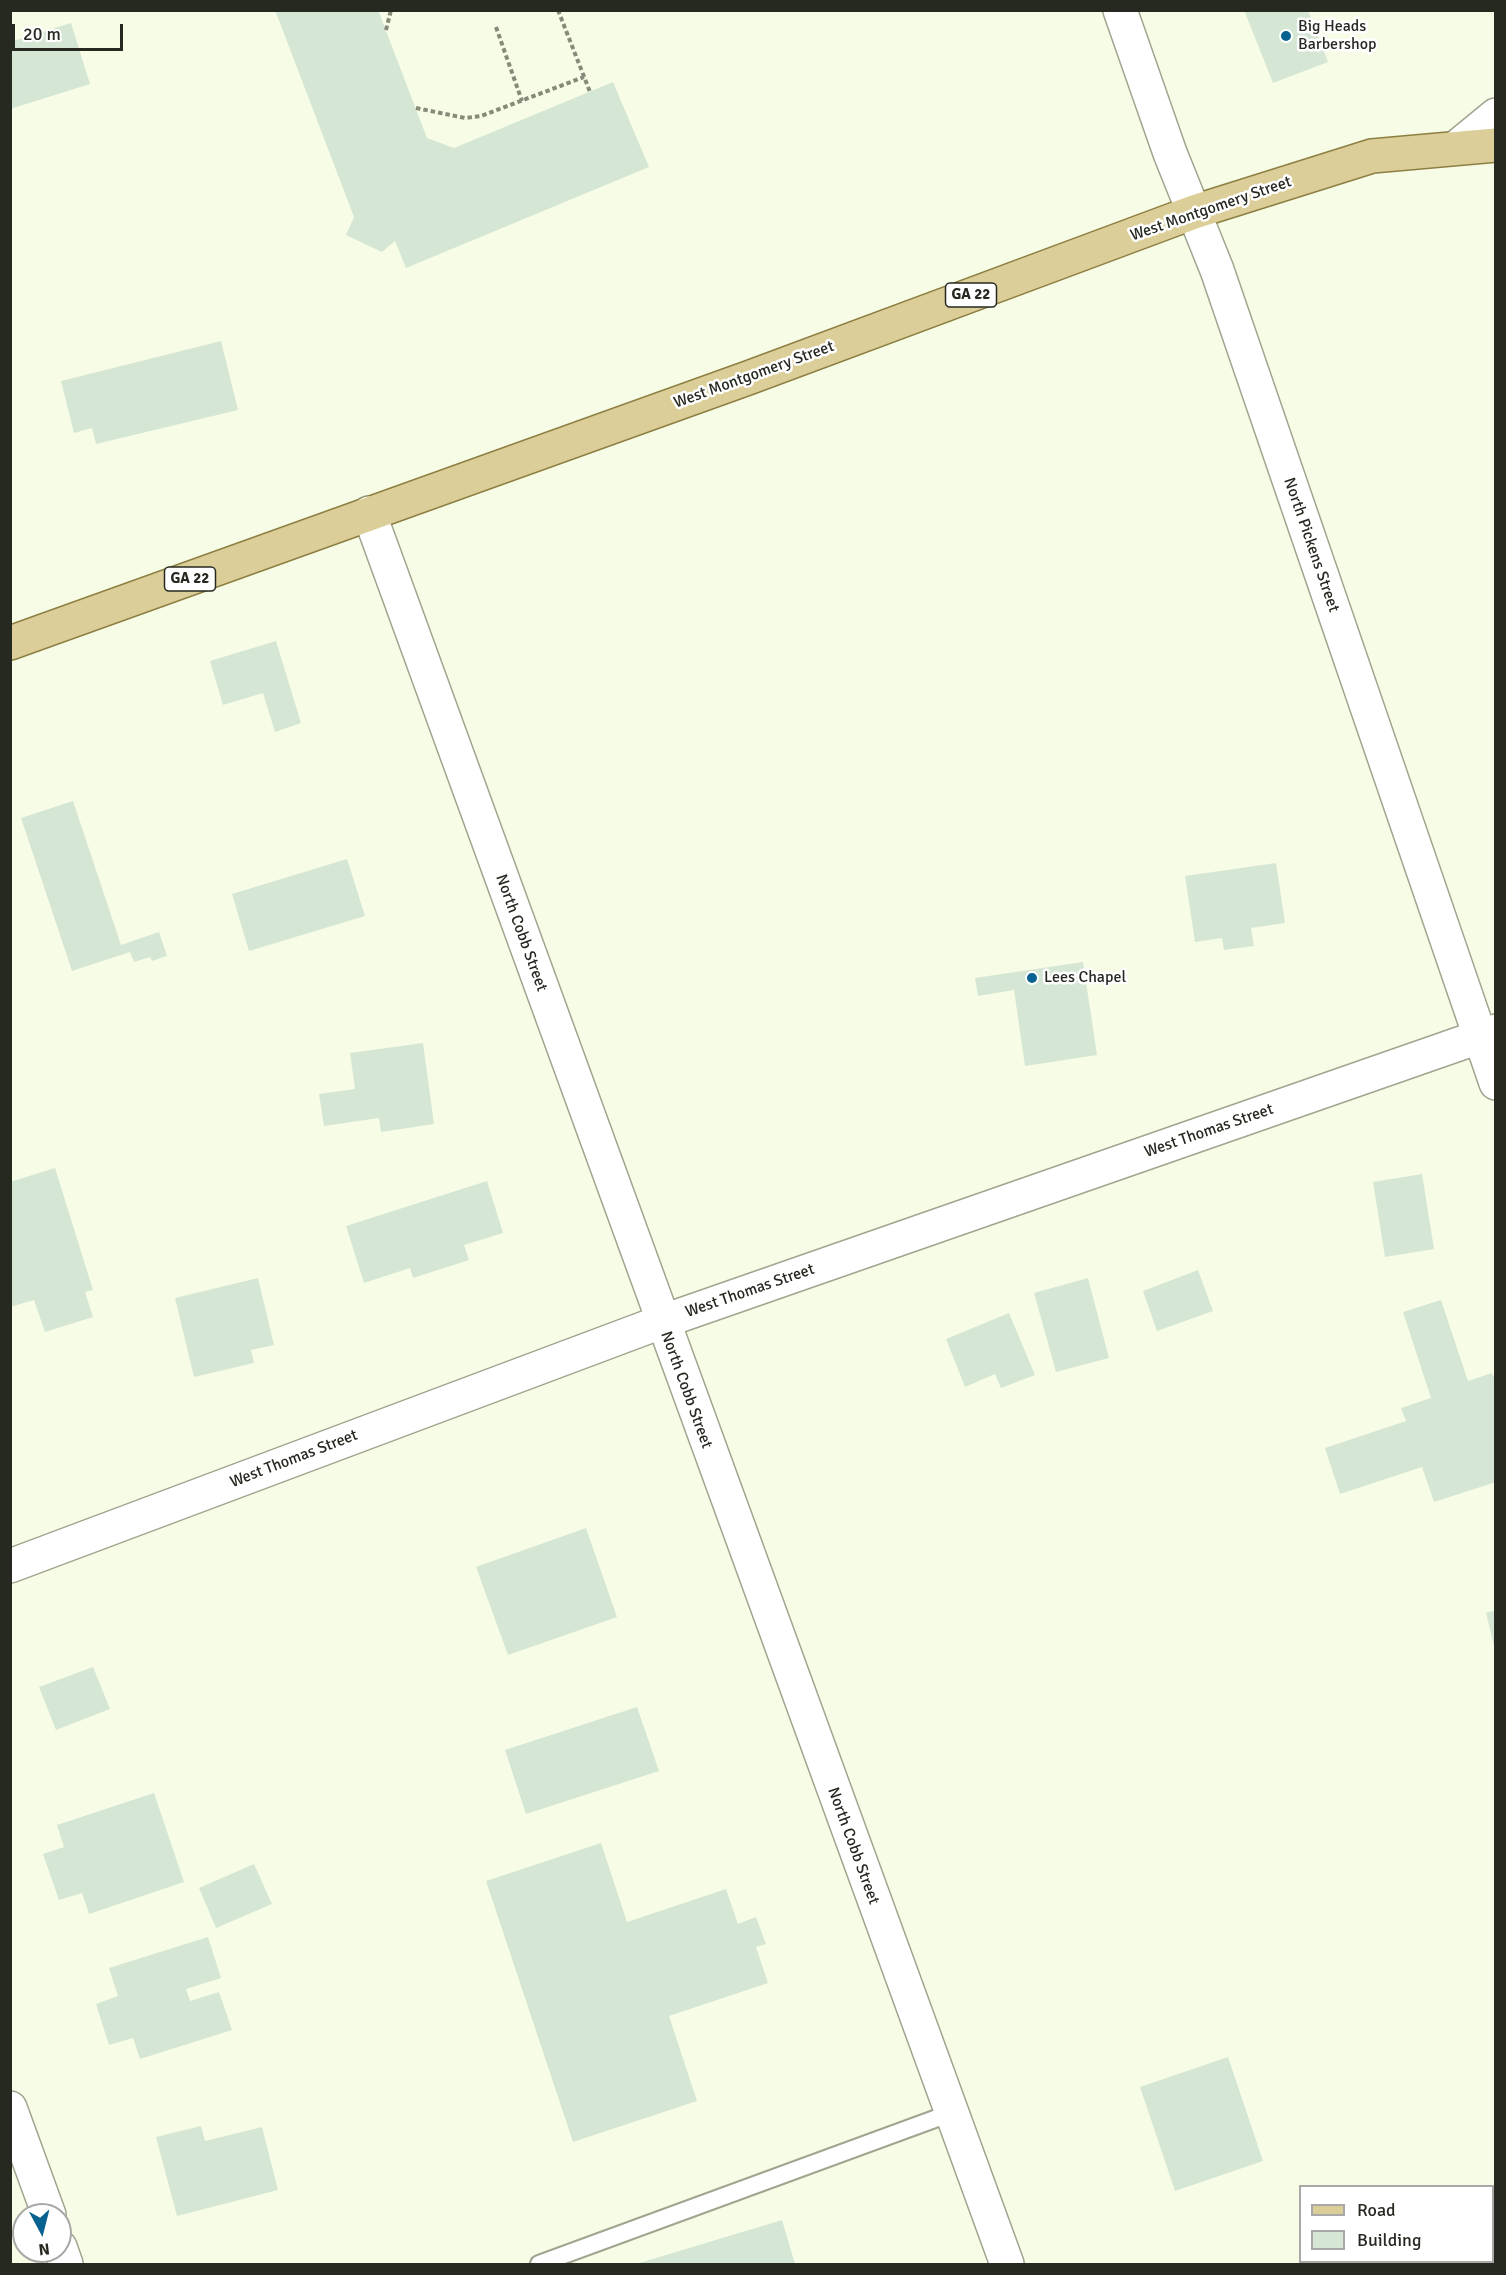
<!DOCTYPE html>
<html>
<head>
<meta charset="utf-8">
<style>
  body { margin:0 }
  #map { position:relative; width:1506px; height:2275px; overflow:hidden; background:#f6fce5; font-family:Signika,sans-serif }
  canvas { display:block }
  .frame { position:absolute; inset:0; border:12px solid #262920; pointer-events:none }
  .legend { position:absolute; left:1299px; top:2185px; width:195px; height:78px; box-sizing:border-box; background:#fff; border:2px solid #a8a9a6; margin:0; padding:8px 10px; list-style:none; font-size:18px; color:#262920 }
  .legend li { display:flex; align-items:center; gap:12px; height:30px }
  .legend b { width:30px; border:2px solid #a8a9a6 }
  .north { position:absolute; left:12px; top:2203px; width:60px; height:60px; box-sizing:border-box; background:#fff; border:2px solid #a8a9a6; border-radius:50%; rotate:173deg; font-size:16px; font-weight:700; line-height:24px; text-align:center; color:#262920 }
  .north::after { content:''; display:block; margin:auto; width:21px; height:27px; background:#076191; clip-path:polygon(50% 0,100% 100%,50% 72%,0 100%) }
  .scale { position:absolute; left:12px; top:24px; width:111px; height:27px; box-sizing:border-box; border:3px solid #262920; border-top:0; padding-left:8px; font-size:18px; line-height:21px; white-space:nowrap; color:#262920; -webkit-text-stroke:4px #fff; paint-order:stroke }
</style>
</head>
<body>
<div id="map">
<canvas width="1506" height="2275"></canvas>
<div class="frame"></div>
<ul class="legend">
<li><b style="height:8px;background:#dcce99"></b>Road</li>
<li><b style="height:16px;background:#d5e7d4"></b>Building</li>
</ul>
<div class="north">N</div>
<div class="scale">20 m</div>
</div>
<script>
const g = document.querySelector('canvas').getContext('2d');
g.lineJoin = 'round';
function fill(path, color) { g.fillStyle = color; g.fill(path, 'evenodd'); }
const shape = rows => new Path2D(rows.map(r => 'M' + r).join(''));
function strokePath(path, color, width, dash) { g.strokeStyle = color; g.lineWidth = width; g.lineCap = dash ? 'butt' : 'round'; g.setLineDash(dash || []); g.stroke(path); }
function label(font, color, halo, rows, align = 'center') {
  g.font = font + ' Signika,sans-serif'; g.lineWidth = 5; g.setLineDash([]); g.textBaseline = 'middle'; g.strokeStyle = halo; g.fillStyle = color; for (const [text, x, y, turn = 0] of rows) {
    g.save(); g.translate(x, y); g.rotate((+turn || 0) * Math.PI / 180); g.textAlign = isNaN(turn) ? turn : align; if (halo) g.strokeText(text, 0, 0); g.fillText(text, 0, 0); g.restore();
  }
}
fill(shape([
  [275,10,378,10,427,138,454,148,613,82,649,167,406,268,395,241,382,252,346,235,354,217],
  [1244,10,1308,10,1328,62,1273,83],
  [71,23,90,84,10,109,10,42],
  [221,341,238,410,96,444,92,428,74,433,61,381],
  [276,641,301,723,275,732,263,693,223,705,210,661],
  [73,801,121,945,159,932,167,956,152,961,150,957,134,962,130,952,72,971,21,818],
  [347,859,365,916,249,951,232,894],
  [1276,863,1285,923,1251,928,1254,946,1224,950,1222,938,1195,942,1185,876],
  [1083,962,1097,1055,1025,1066,1014,990,978,996,975,978],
  [423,1043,434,1124,381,1132,379,1118,324,1126,319,1094,355,1089,350,1053],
  [55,1168,93,1290,85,1292,93,1317,45,1332,34,1300,10,1307,10,1182],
  [1422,1174,1434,1249,1385,1257,1373,1182],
  [487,1181,503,1233,464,1245,469,1260,413,1278,410,1268,364,1283,346,1226],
  [1198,1270,1213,1311,1157,1331,1143,1291],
  [258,1278,274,1345,251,1350,254,1363,194,1377,175,1298],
  [1088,1278,1109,1358,1056,1372,1034,1293],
  [1441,1300,1468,1381,1492,1373,1496,1383,1496,1482,1434,1502,1422,1467,1340,1494,1325,1448,1406,1421,1401,1408,1431,1398,1403,1312],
  [1009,1313,1035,1375,1001,1388,995,1374,965,1387,946,1339],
  [586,1528,617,1617,508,1655,476,1567],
  [1496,1610,1496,1650,1495,1650,1486,1613],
  [93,1667,110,1709,56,1730,39,1687],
  [637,1707,659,1771,526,1814,505,1750],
  [154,1793,184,1882,89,1914,82,1893,59,1900,43,1854,64,1847,57,1825],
  [601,1843,627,1922,726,1889,738,1924,756,1917,766,1944,756,1947,768,1983,669,2016,697,2101,573,2142,486,1881],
  [254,1864,272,1904,216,1928,199,1888],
  [208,1937,221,1978,186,1989,190,2001,219,1992,232,2030,140,2059,133,2038,109,2045,96,2004,118,1996,109,1968],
  [1228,2057,1263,2161,1175,2191,1140,2087],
  [201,2126,205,2141,262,2127,278,2190,177,2216,156,2137],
  [782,2220,795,2264,636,2264]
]), '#d5e7d4');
const service = shape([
  [539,2264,951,2113]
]);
const minor = shape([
  [1120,10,1170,153,1217,270,1496,1083],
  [1457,147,1496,115],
  [369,513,1007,2264],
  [10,1566,661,1322,1496,1031],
  [10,2108,49,2215],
  [60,2247,66,2264]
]);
const primary = shape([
  [10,643,748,378,1194,212,1372,156,1496,145]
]);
strokePath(service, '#9fa58f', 20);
strokePath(minor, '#9fa58f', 36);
strokePath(primary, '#8d7f42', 36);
strokePath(shape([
  [558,10,590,92],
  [496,27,522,101],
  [386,30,391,10],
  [416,108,465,118,481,116,584,77]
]), '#868a7b', 4, [4.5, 3]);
strokePath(service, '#fff', 16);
strokePath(minor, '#fff', 33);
strokePath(primary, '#dcce99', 33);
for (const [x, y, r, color] of [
  [1286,36,6,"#076191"],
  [1032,978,6,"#076191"]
]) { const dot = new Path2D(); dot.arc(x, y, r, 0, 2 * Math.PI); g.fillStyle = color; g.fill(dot); strokePath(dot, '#fff', 2); }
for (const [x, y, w] of [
  [971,295,51],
  [190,579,51]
]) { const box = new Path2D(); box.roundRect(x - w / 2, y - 12, w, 24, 4.5); g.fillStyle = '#fff'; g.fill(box); strokePath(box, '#262920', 1.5); }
label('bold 15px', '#262920', null, [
  ["GA 22",971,295],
  ["GA 22",190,579]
]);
label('16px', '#262920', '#fff', [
  ["Big Heads",1298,27],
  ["Barbershop",1298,45],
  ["Lees Chapel",1044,978]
], 'left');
label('16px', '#262920', '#fff', [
  ["West Montgomery Street",1211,209,-19],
  ["West Montgomery Street",754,375,-20],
  ["North Pickens Street",1311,545,71],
  ["North Cobb Street",521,933,70],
  ["West Thomas Street",1209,1131,-19],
  ["West Thomas Street",750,1291,-19],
  ["North Cobb Street",686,1390,70],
  ["West Thomas Street",294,1459,-21],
  ["North Cobb Street",853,1846,70]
]);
</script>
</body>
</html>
